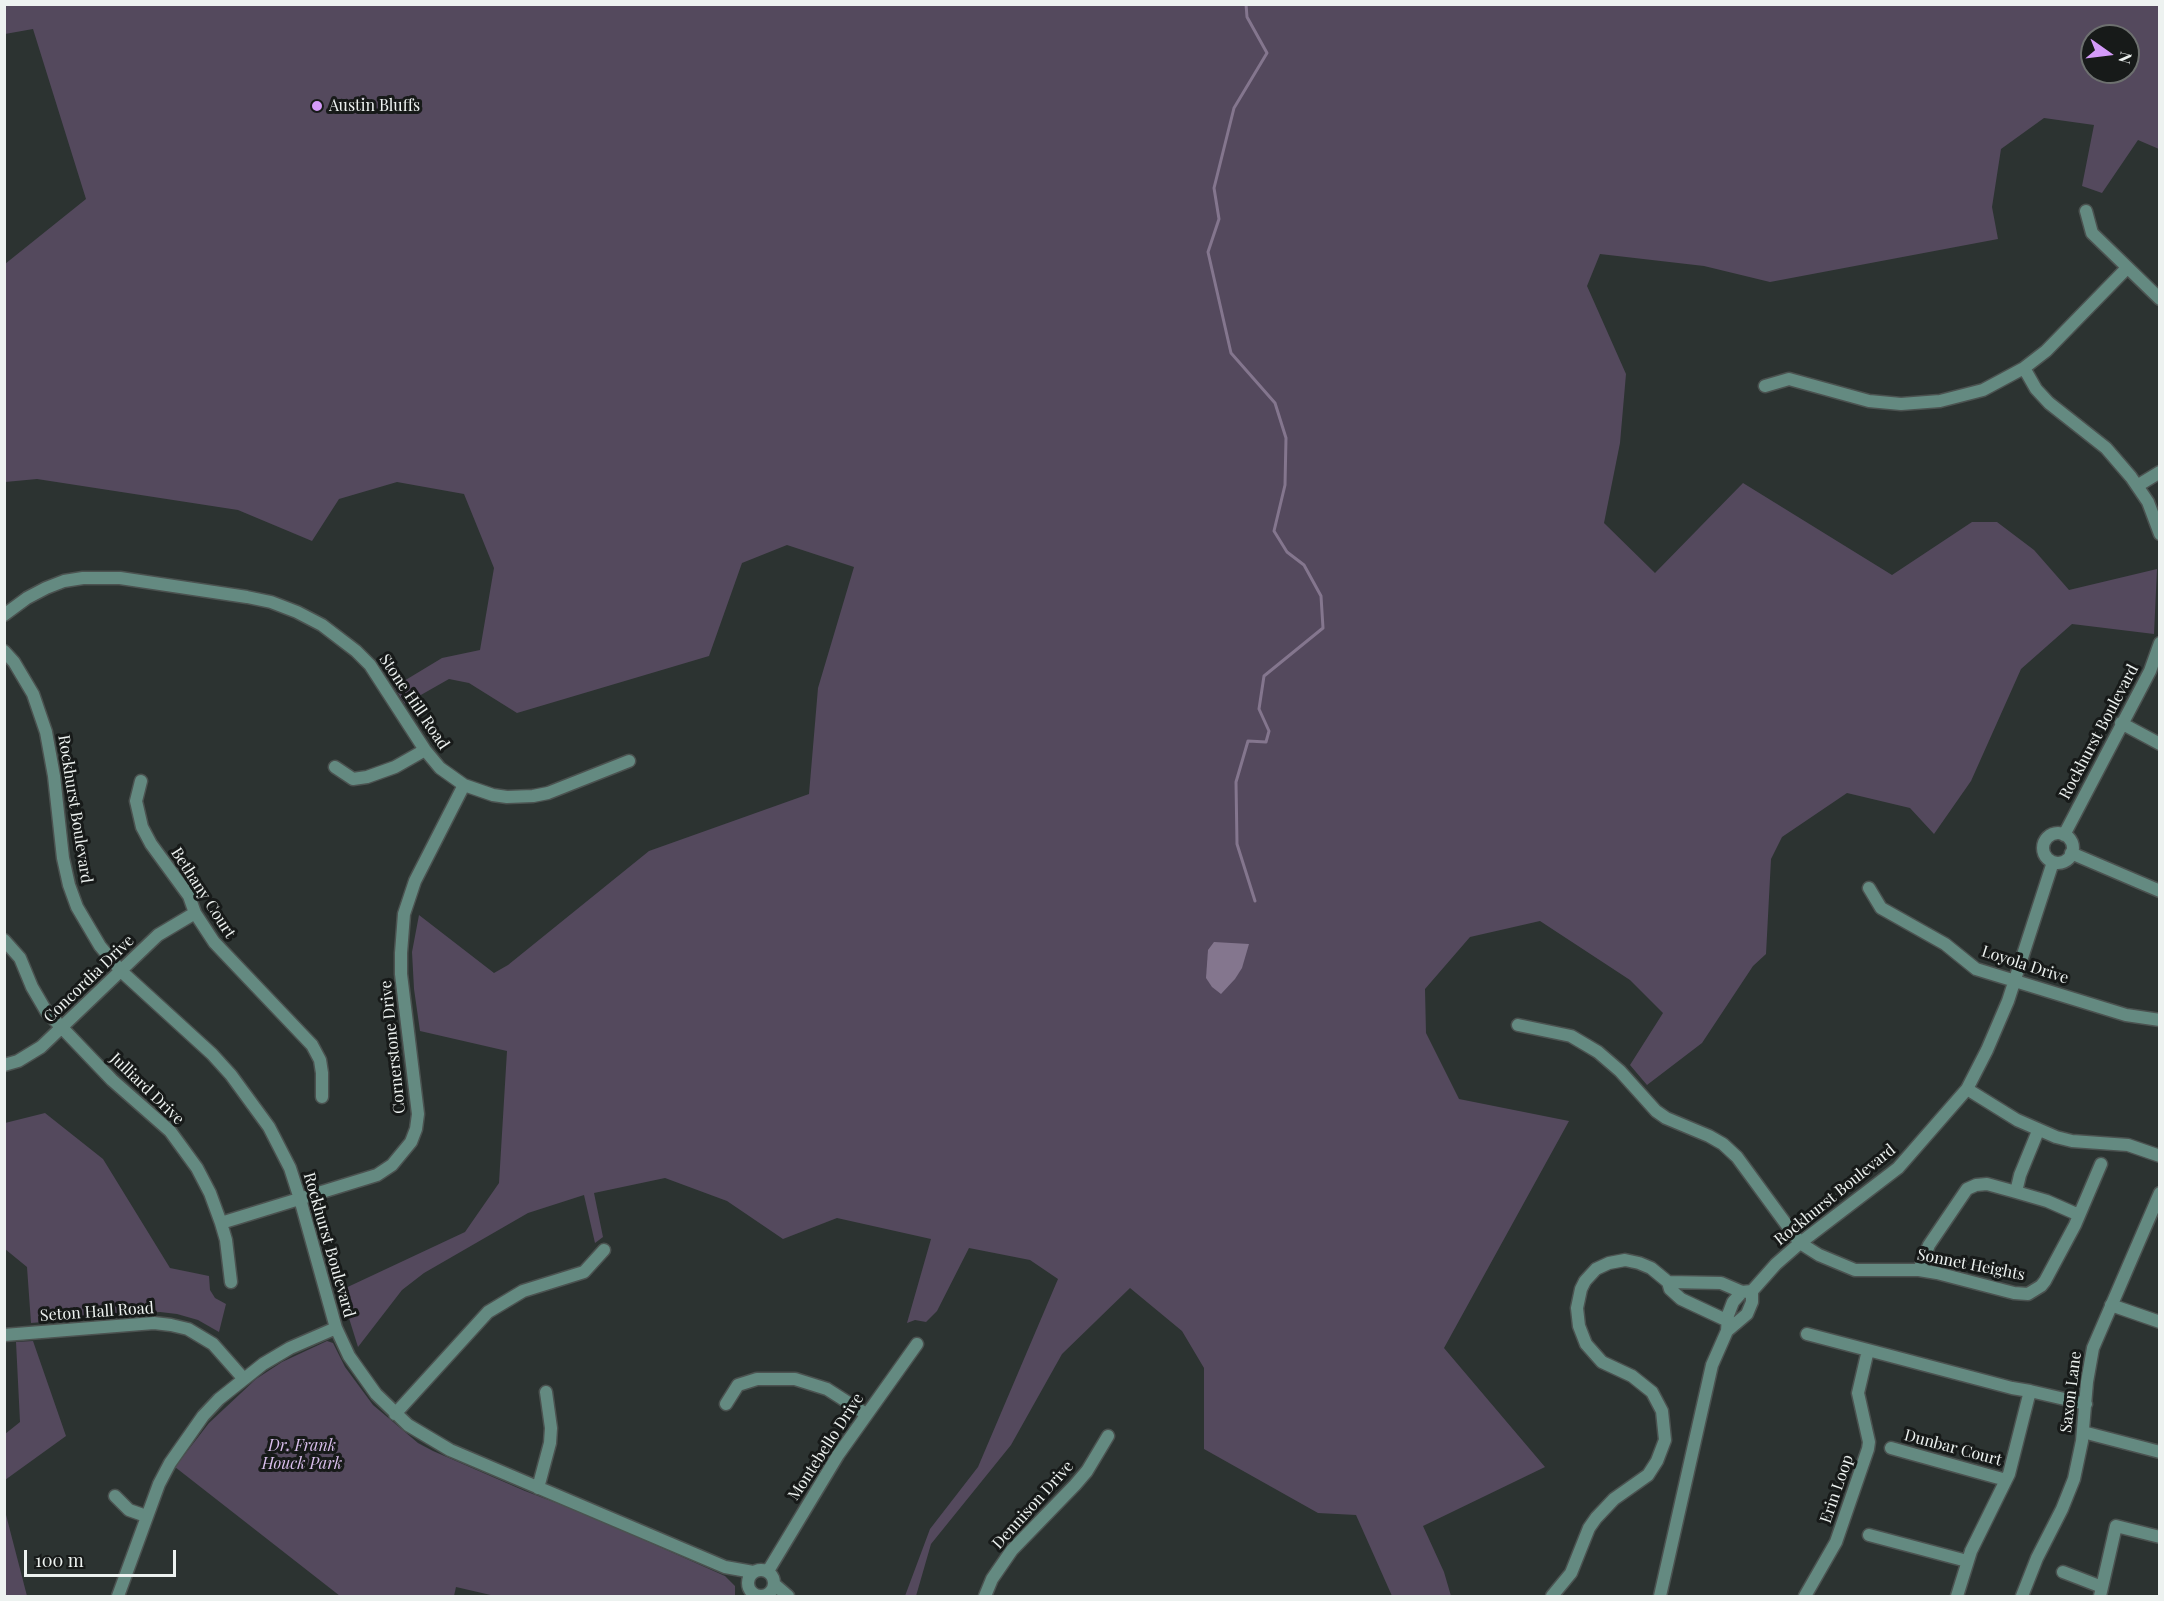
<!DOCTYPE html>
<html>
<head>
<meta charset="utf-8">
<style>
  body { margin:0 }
  #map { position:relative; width:2164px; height:1601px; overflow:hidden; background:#2c3331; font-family:"Playfair Display",serif }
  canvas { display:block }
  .frame { position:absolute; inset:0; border:6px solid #edf2f0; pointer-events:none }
  .north { position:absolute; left:2080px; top:24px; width:60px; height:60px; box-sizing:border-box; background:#171a19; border:2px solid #6d706f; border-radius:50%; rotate:104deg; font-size:16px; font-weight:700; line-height:24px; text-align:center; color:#edf2f0 }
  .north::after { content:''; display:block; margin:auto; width:21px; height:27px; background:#d59bfa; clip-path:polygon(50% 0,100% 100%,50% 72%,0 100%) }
  .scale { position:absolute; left:24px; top:1550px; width:152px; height:27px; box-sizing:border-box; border:3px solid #edf2f0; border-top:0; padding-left:8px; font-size:18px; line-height:21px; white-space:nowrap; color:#edf2f0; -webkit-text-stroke:4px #171a19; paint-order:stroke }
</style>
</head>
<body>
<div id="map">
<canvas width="2164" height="1601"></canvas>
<div class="frame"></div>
<div class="north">N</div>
<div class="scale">100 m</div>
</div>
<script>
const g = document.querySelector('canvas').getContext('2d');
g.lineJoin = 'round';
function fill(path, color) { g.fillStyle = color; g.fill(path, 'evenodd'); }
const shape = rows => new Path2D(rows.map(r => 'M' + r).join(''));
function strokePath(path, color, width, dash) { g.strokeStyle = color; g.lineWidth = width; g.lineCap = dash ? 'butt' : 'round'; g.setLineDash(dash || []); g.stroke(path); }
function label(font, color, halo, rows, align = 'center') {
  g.font = font + ' "Playfair Display",serif'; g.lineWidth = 6; g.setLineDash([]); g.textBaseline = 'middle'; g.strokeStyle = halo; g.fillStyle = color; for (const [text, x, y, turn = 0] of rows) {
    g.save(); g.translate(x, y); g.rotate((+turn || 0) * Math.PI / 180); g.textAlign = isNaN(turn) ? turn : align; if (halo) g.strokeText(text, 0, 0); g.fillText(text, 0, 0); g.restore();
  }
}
fill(shape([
  [5,4,2159,5,2159,149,2138,140,2102,193,2082,186,2094,125,2044,118,2001,149,1992,207,1998,239,1770,282,1704,266,1600,254,1587,286,1626,374,1620,443,1604,523,1655,573,1743,483,1892,575,1972,522,1997,522,2034,550,2069,590,2157,569,2154,634,2072,624,2021,669,1971,781,1934,834,1910,808,1847,793,1782,837,1771,859,1766,954,1753,966,1702,1043,1647,1085,1630,1065,1663,1013,1630,980,1540,921,1470,937,1425,989,1426,1033,1459,1099,1569,1121,1444,1348,1545,1467,1423,1526,1444,1572,1451,1596,1392,1596,1356,1515,1318,1513,1204,1449,1204,1368,1182,1331,1130,1288,1062,1354,1011,1445,931,1544,916,1596,905,1596,930,1529,978,1467,1058,1279,1030,1260,969,1248,937,1311,926,1322,915,1320,907,1323,931,1239,837,1218,783,1239,727,1201,665,1178,594,1193,603,1237,595,1243,584,1195,528,1213,424,1273,402,1290,358,1347,348,1315,337,1292,465,1232,499,1183,507,1051,420,1031,414,989,412,952,419,915,494,973,508,965,649,851,809,794,818,688,854,567,787,545,742,563,709,656,517,713,469,683,449,679,405,704,394,687,442,658,480,650,494,568,464,494,397,482,339,499,312,541,238,510,37,479,5,482,5,264,86,199,33,29,5,34],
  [2092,36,2128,36,2128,72,2092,72],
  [45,1113,103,1159,170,1268,209,1276,210,1290,215,1298,226,1304,219,1332,198,1320,177,1314,160,1312,31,1323,27,1267,5,1249,5,1123],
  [33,1341,66,1436,5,1480,5,1434,20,1422,16,1342],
  [327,1341,333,1343,345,1367,373,1405,418,1443,433,1451,525,1491,588,1515,725,1576,735,1586,735,1596,495,1596,456,1587,454,1596,340,1596,175,1467,209,1423,256,1379,282,1362],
  [5,1511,27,1596,5,1596]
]), '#54495d');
fill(shape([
  [1214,942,1249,944,1242,968,1235,979,1221,994,1212,987,1206,978,1208,950]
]), '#84768e');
strokePath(shape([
  [1246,4,1247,17,1267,53,1234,108,1214,188,1219,219,1208,252,1231,353,1275,403,1286,438,1285,485,1274,531,1287,552,1304,565,1321,596,1323,628,1264,676,1259,709,1269,731,1266,742,1248,741,1236,782,1237,844,1255,901]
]), '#84768e', 3);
const minor = shape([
  [2086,211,2092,233,2160,299],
  [2024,368,2036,389,2049,403,2106,448,2131,477,2148,502,2160,534],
  [1765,386,1789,379,1869,401,1901,404,1940,401,1983,390,2024,368,2046,351,2127,268],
  [2137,486,2160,472],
  [4,615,27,598,46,588,64,581,83,578,120,578,247,597,271,602,297,612,322,625,356,651,370,665,425,750,440,768,464,785,493,795,507,797,533,796,548,793,629,761],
  [4,651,14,662,33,694,46,732,54,776,63,858,69,885,77,907,100,946,121,971,212,1054,231,1075,269,1127,290,1168,300,1199,336,1328,349,1356,376,1394,408,1425,450,1450,725,1567,753,1572],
  [2121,723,2160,744],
  [335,767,353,779,367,777,395,767,425,750],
  [141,781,136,801,142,827,151,844,189,896,195,913,214,942,312,1045,320,1060,322,1073,322,1097],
  '2043 848a15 15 0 1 1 30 0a15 15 0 1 1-30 0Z',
  [2064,835,2150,671,2160,643],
  [2071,853,2160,891],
  [1869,888,1881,908,1945,944,1976,969,2126,1015,2160,1020],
  [4,940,20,958,32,987,46,1011,112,1080,170,1131,197,1168,210,1193,221,1223,226,1240,231,1282],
  [1518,1025,1571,1036,1598,1052,1620,1071,1656,1111,1666,1118,1709,1136,1723,1144,1737,1157,1800,1243,1819,1255,1855,1270,1919,1270,1937,1273,2014,1293,2028,1294,2041,1286,2045,1281,2075,1225,2101,1164],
  [4,1065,18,1061,41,1047,158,935,195,913],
  [1967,1089,2017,1120,2056,1137,2072,1141,2128,1145,2160,1156],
  [2016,1192,2020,1175,2038,1131],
  [221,1223,377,1175,392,1165,411,1142,416,1129,418,1114,401,974,401,953,404,914,415,881,464,785],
  [1919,1270,1929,1245,1967,1189,1976,1185,1987,1184,2016,1192,2047,1201,2079,1215],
  [1668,1282,1721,1283,1742,1292],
  [2111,1305,2160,1322],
  [1727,1331,1747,1314,1752,1302,1752,1291,1776,1264,1800,1243,1898,1168,1967,1089,1987,1050,2008,1001,2053,862],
  [1807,1334,1868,1350],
  [4,1335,154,1323,171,1325,188,1329,213,1344,243,1378],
  [2030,1391,2086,1404],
  [726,1404,738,1385,757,1379,795,1379,827,1389,866,1414],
  [395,1414,488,1312,523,1291,584,1272,604,1250],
  [2083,1432,2160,1452],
  [1891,1448,2006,1480],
  [538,1488,550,1443,551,1428,546,1392],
  [115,1496,129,1510,146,1516],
  [1869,1535,1967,1561],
  '748 1583a13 13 0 1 1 26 0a13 13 0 1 1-26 0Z',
  [768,1571,838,1455,917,1344],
  [2063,1572,2102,1587],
  [774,1584,788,1596],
  [118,1596,159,1484,170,1463,203,1416,219,1399,263,1364,290,1348,336,1328],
  [985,1596,992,1579,1012,1550,1075,1485,1087,1471,1108,1436],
  [1552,1596,1571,1573,1589,1528,1596,1518,1614,1499,1648,1475,1657,1461,1665,1440,1662,1411,1652,1392,1632,1376,1602,1362,1586,1344,1579,1326,1577,1308,1581,1289,1585,1281,1596,1269,1609,1263,1625,1260,1639,1263,1651,1268,1668,1282,1670,1289,1681,1299,1728,1321],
  [1660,1596,1712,1365,1727,1331,1728,1315,1733,1302,1742,1292,1752,1291],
  [1805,1596,1836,1542,1868,1449,1869,1442,1858,1393,1868,1350,2012,1388,2030,1391,2009,1474,1971,1551,1957,1596],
  [2022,1596,2037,1558,2062,1509,2074,1479,2082,1441,2087,1382,2093,1348,2160,1193],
  [2100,1596,2116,1526,2160,1537]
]);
strokePath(minor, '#4b5250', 15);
strokePath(minor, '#648a81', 12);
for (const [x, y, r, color] of [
  [317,106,6,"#d59bfa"]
]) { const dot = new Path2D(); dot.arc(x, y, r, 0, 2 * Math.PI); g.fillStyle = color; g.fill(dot); strokePath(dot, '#171a19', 2); }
label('16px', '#edf2f0', '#171a19', [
  ["Austin Bluffs",329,106]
], 'left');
label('16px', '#edf2f0', '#171a19', [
  ["Stone Hill Road",414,702,56],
  ["Rockhurst Boulevard",2099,732,-62],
  ["Rockhurst Boulevard",75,809,81],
  ["Bethany Court",203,893,57],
  ["Loyola Drive",2025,965,18],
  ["Concordia Drive",89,979,-44],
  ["Cornerstone Drive",393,1047,-96],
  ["Julliard Drive",147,1089,44],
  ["Rockhurst Boulevard",1835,1195,-39],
  ["Rockhurst Boulevard",329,1245,74],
  ["Sonnet Heights",1971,1265,11],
  ["Seton Hall Road",97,1312,-4],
  ["Saxon Lane",2071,1392,-83],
  ["Montebello Drive",826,1447,-57],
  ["Dunbar Court",1953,1448,15],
  ["Erin Loop",1837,1489,-71],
  ["Dennison Drive",1033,1505,-48]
]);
label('italic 16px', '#d9beec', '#171a19', [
  ["Dr. Frank",302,1446],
  ["Houck Park",302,1464]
]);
</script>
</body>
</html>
